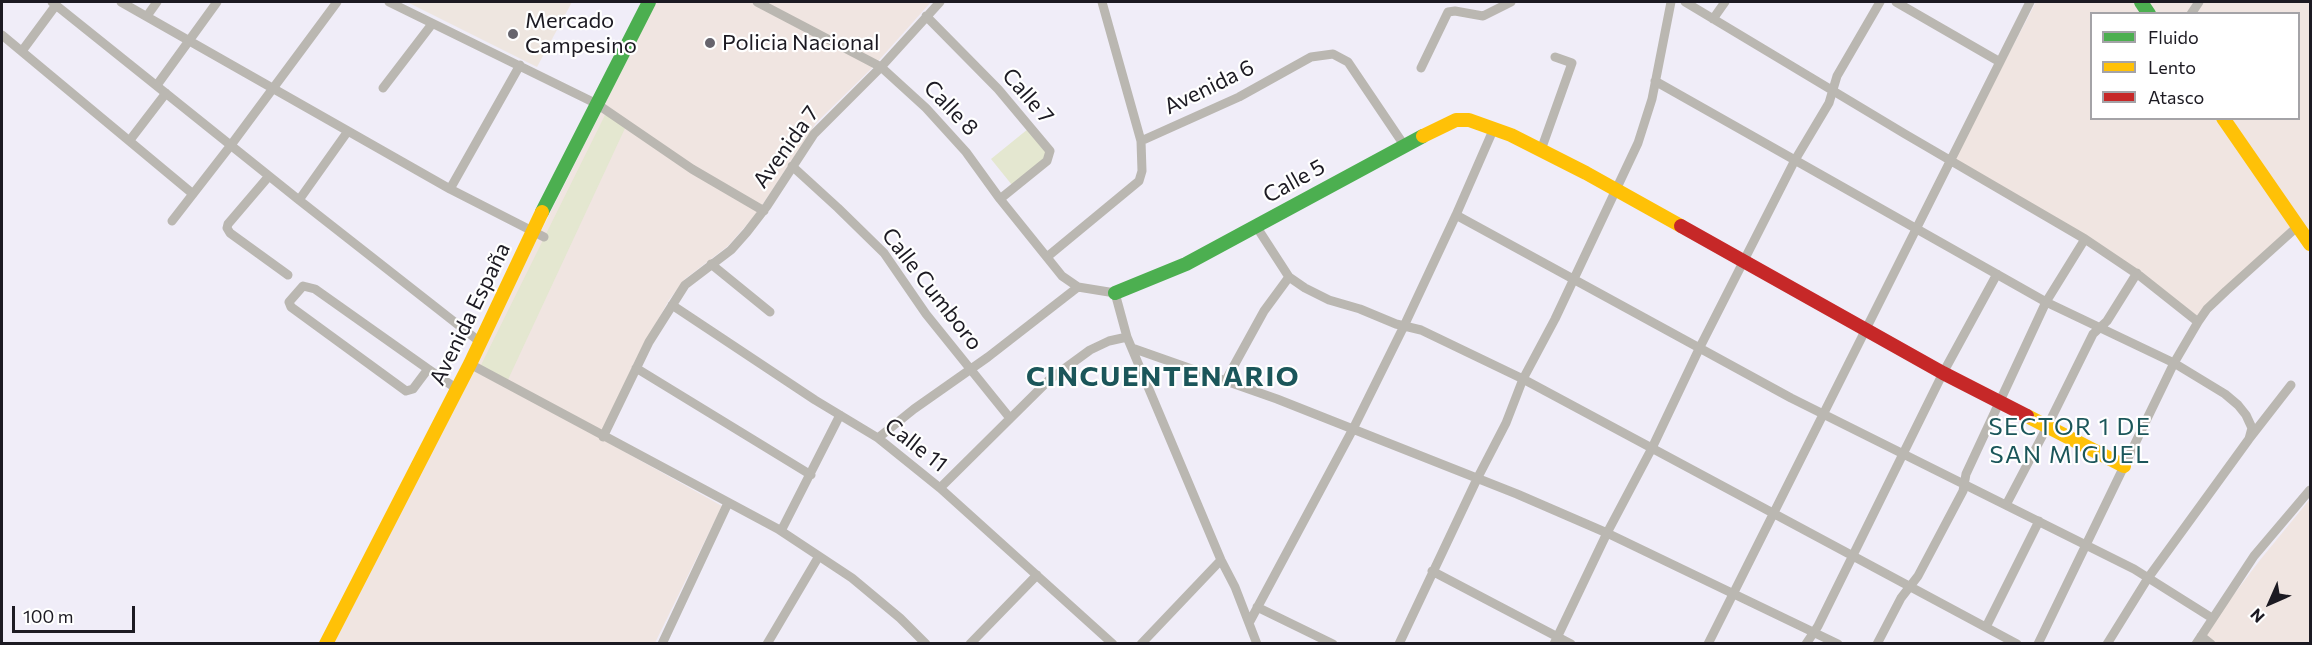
<!DOCTYPE html>
<html>
<head>
<meta charset="utf-8">
<style>
  body { margin:0 }
  #map { position:relative; width:2312px; height:645px; overflow:hidden; background:#f0edf8; font-family:Commissioner,sans-serif }
  canvas { display:block }
  .frame { position:absolute; inset:0; border:3px solid #1c1a22; pointer-events:none }
  .legend { position:absolute; left:2090px; top:12px; width:210px; height:108px; box-sizing:border-box; background:#fff; border:2px solid #a4a3a7; margin:0; padding:8px 10px; list-style:none; font-size:18px; color:#1c1a22 }
  .legend li { display:flex; align-items:center; gap:12px; height:30px }
  .legend b { width:30px; border:2px solid #a4a3a7 }
  .north { position:absolute; left:2240px; top:573px; width:60px; height:60px; -webkit-text-stroke:4px #fff; paint-order:stroke; rotate:225deg; font-size:16px; font-weight:700; line-height:24px; text-align:center; color:#1c1a22 }
  .north::after { content:''; display:block; margin:auto; width:21px; height:27px; background:#1c1a22; clip-path:polygon(50% 0,100% 100%,50% 72%,0 100%) }
  .scale { position:absolute; left:12px; top:606px; width:123px; height:27px; box-sizing:border-box; border:3px solid #1c1a22; border-top:0; padding-left:8px; font-size:18px; line-height:21px; white-space:nowrap; color:#1c1a22; -webkit-text-stroke:4px #fff; paint-order:stroke }
</style>
</head>
<body>
<div id="map">
<canvas width="2312" height="645"></canvas>
<div class="frame"></div>
<ul class="legend">
<li><b style="height:8px;background:#4caf50"></b>Fluido</li>
<li><b style="height:8px;background:#ffc107"></b>Lento</li>
<li><b style="height:8px;background:#c62828"></b>Atasco</li>
</ul>
<div class="north">N</div>
<div class="scale">100 m</div>
</div>
<script>
const g = document.querySelector('canvas').getContext('2d');
g.lineJoin = 'round';
function fill(path, color) { g.fillStyle = color; g.fill(path, 'evenodd'); }
const shape = rows => new Path2D(rows.map(r => 'M' + r).join(''));
function strokePath(path, color, width, dash) { g.strokeStyle = color; g.lineWidth = width; g.lineCap = dash ? 'butt' : 'round'; g.setLineDash(dash || []); g.stroke(path); }
function label(font, color, halo, rows, align = 'center') {
  g.font = font + ' Commissioner,sans-serif'; g.lineWidth = 4.5; g.setLineDash([]); g.textBaseline = 'middle'; g.strokeStyle = halo; g.fillStyle = color; for (const [text, x, y, turn = 0] of rows) {
    g.save(); g.translate(x, y); g.rotate((+turn || 0) * Math.PI / 180); g.textAlign = isNaN(turn) ? turn : align; if (halo) g.strokeText(text, 0, 0); g.fillText(text, 0, 0); g.restore();
  }
}
fill(shape([
  [407,2,572,2,537,67]
]), '#eee6e0');
fill(shape([
  [656,2,931,2,872,68,816,123,757,213,728,246,685,279,669,300,634,363,600,438,722,506,655,643,334,644],
  [2036,2,2310,2,2310,250,2293,226,2196,318,2182,305,1953,160],
  [2092,14,2298,14,2298,118,2092,118],
  [2310,499,2310,643,2215,643,2203,635,2260,560]
]), '#f0e5e1');
fill(shape([
  [607,111,627,124,506,384,479,369],
  [1028,129,1049,155,1012,185,991,159]
]), '#e4e7d0');
strokePath(shape([
  [52,2,299,200,480,342],
  [121,2,450,189,544,237],
  [389,2,597,104,692,169,764,211],
  [757,2,881,67,926,108,966,152,1000,199,1062,276,1078,287],
  [1102,2,1141,141],
  [1685,2,1905,134,2085,239,2140,276,2198,322],
  [1896,2,2000,62],
  [2191,14,2199,2],
  [147,16,157,2],
  [926,16,998,89,1050,151,1047,161,1000,199],
  [1713,19,1725,2],
  [2,35,193,194],
  [22,51,56,5],
  [1421,68,1448,12,1455,11,1483,16,1511,2],
  [1655,81,2046,302,2174,363,2225,394,2238,405,2246,415,2252,428,2249,439],
  [157,85,217,2],
  [383,88,432,24],
  [130,140,166,93],
  [1541,150,1572,63,1555,57],
  [792,166,838,208,884,253,926,314,1009,417],
  [269,176,228,224,227,228,230,233,288,275],
  [450,189,520,65],
  [299,200,348,131],
  [1456,215,1791,398,2134,569,2212,618],
  [172,221,231,145,337,2],
  [1256,226,1289,277,1305,288,1329,300,1360,309,1396,324,1421,330,1523,379,2017,644],
  [1047,257,1139,181,1142,171,1141,141,1239,97,1311,57,1333,54,1348,62,1404,145],
  [711,264,770,312],
  [672,305,815,400,878,438,940,488,1113,644],
  [1132,348,1277,399,1517,494,1607,533,1838,644],
  [470,364,778,529,852,578,900,618,926,644],
  [636,368,811,475],
  [428,369,413,389,406,391,291,307,289,302,303,286,315,289,428,369,457,389],
  [1226,380,1264,311,1289,277],
  [603,437,649,342,685,285,731,250,747,232,767,206,814,134,881,67,940,2],
  [878,438,914,409,988,357,1078,287,1115,293,1127,337,1221,560,1235,587,1257,644],
  [940,488,1049,380,1090,350,1109,341,1127,337],
  [2006,505,2047,427,2093,334,2107,321,2137,273],
  [781,531,840,415],
  [1432,571,1571,644],
  [1257,607,1333,644],
  [1249,623,1353,429,1404,326,1456,215,1494,128],
  [1986,627,2039,521],
  [2201,636,2211,644],
  [662,644,728,503],
  [767,644,819,556],
  [970,644,1037,575],
  [1141,644,1221,560],
  [1399,644,1477,479,1506,423,1523,379,1555,319,1638,143,1652,99,1671,2],
  [1554,644,1607,533,1652,448,1700,347,1795,160,1829,103,1837,76,1880,2],
  [1708,644,2030,2],
  [1806,644,1818,626,1943,373,1997,274],
  [1877,644,1901,598,1918,576,1963,491,1966,474,2046,302,2085,239],
  [2038,644,2174,363,2198,322,2207,309,2226,291,2298,226],
  [2107,644,2148,578,2249,439,2291,385],
  [2196,644,2254,556,2310,490]
]), '#bab7b1', 9);
strokePath(shape([
  [2141,2,2149,14],
  [542,212,649,2],
  [1115,293,1186,264,1423,136]
]), '#4caf50', 14);
strokePath(shape([
  [2223,118,2310,244],
  [1423,136,1456,120,1469,120,1511,135,1586,173,1681,226],
  [2027,416,2124,466],
  [326,644,470,364,542,212]
]), '#ffc107', 14);
strokePath(shape([
  [1681,226,1943,373,2027,416]
]), '#c62828', 14);
for (const [x, y, r, color] of [
  [513,34,6,"#66646d"],
  [710,43,6,"#66646d"]
]) { const dot = new Path2D(); dot.arc(x, y, r, 0, 2 * Math.PI); g.fillStyle = color; g.fill(dot); strokePath(dot, '#fff', 2); }
label('22px', '#1c1a22', '#fff', [
  ["Mercado",525,21],
  ["Campesino",525,46],
  ["Policia Nacional",722,43]
], 'left');
label('22px', '#1c1a22', '#fff', [
  ["Avenida 6",1209,87,-26],
  ["Calle 7",1028,96,49],
  ["Calle 8",951,108,46],
  ["Avenida 7",786,147,-54],
  ["Calle 5",1294,181,-29],
  ["Calle Cumboro",932,289,52],
  ["Avenida España",470,314,-64],
  ["Calle 11",916,445,38]
]);
g.letterSpacing = '1.5px';
label('24px', '#1b565a', '#fff', [
  ["SECTOR 1 DE",2070,427],
  ["SAN MIGUEL",2070,455]
]);
g.letterSpacing = '0px';
g.letterSpacing = '1.5px';
label('bold 28px', '#1b565a', '#fff', [
  ["CINCUENTENARIO",1163,377]
]);
g.letterSpacing = '0px';
</script>
</body>
</html>
